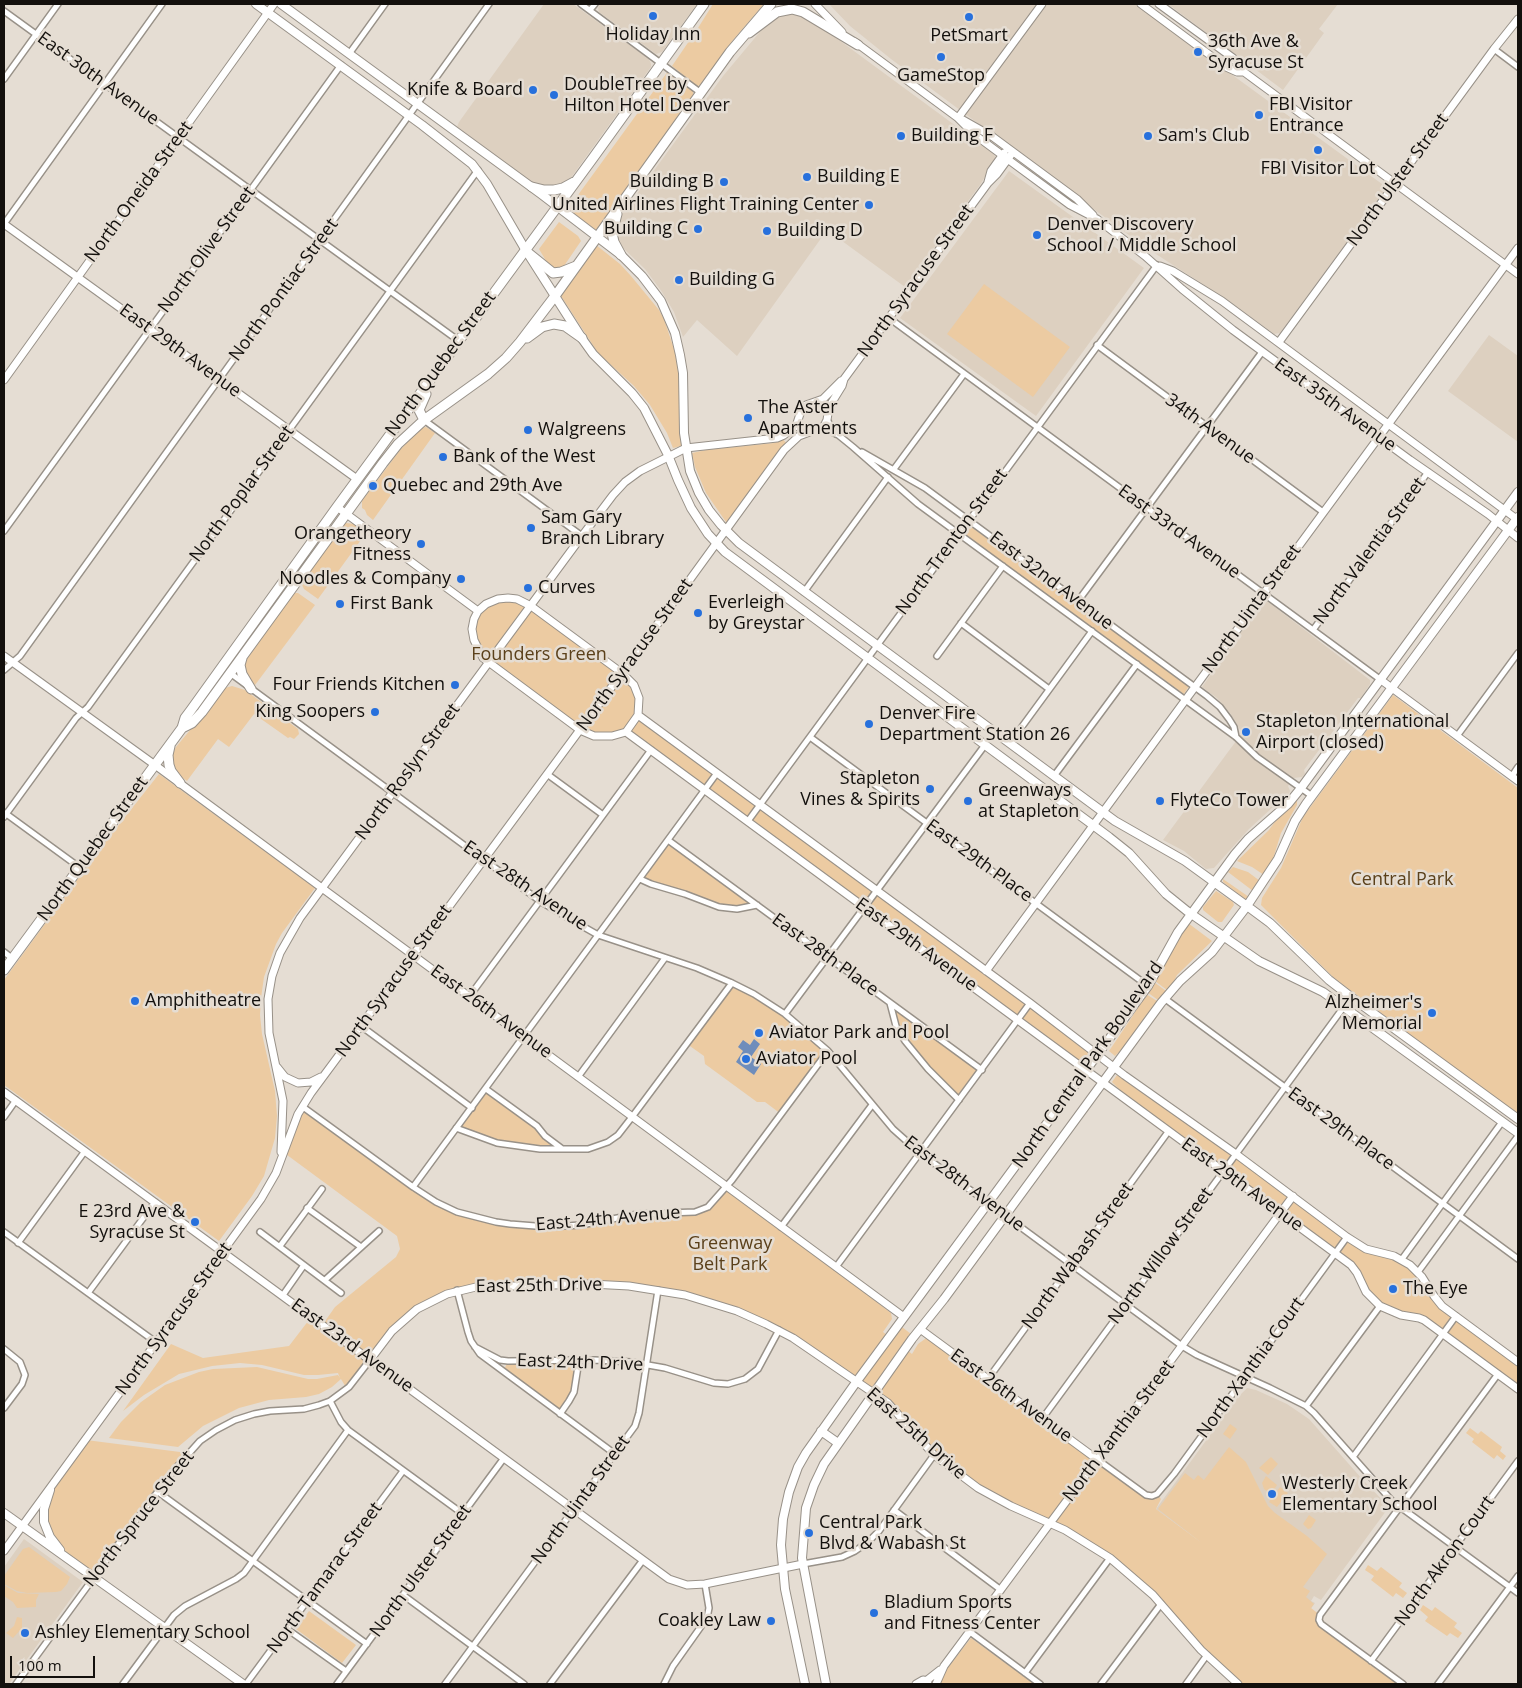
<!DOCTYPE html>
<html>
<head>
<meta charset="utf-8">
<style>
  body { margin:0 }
  #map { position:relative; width:1522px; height:1688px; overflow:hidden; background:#e5ddd3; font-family:"Open Sans",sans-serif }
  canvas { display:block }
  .frame { position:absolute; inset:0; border:5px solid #13100d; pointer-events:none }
  .scale { position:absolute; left:10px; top:1656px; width:85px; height:22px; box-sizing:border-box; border:2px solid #13100d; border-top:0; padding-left:6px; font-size:15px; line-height:18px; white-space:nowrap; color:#13100d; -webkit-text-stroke:4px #e5ddd3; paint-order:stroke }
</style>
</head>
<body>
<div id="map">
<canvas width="1522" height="1688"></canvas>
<div class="frame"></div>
<div class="scale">100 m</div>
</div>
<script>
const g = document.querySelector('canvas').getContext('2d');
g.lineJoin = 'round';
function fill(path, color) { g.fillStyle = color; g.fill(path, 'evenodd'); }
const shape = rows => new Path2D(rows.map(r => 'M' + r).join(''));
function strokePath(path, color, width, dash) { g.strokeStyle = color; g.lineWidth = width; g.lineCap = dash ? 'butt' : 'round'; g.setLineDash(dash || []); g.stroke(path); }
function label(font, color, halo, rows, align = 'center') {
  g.font = font + ' "Open Sans",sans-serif'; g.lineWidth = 5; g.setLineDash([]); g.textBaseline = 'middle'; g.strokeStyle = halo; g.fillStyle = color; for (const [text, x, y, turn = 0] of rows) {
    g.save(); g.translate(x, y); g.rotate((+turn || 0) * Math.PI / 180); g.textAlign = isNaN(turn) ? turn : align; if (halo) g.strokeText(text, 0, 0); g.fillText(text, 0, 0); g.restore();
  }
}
fill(shape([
  [544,4,573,4,649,59,651,64,651,67,570,179,563,186,540,188,457,127,459,122],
  [600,4,697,4,662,52,656,54,599,12,598,8],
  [829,4,1135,4,1382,184,1385,190,1280,333,1274,334,1229,301,1145,247,891,59,850,26],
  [1168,4,1338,4,1319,29,1324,33,1283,90],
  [784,11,805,15,994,154,996,159,980,185,905,287,827,230,737,356,697,320,683,337,674,312,662,292,645,269,620,245,615,236,620,217,723,76,769,21],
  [1009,171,1144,268,1036,416,900,318],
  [1489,335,1518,356,1518,442,1448,391],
  [1264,601,1267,601,1370,680,1370,684,1361,698,1358,698,1304,770,1305,774,1302,777,1294,778,1288,786,1290,791,1288,796,1285,796,1249,829,1214,868,1206,869,1184,851,1163,840,1242,733,1230,713,1217,698,1202,687,1257,610,1261,603],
  [1247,1388,1256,1390,1287,1404,1309,1419,1363,1480,1389,1507,1321,1600,1314,1596,1311,1601,1315,1603,1304,1618,1156,1509,1224,1416,1238,1397],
  [24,1539,83,1582,9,1684,4,1684,4,1567]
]), '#ddd0c0');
fill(shape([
  [713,4,764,4,733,40,701,85,697,86,672,66,698,28],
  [668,72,693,91,693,95,596,230,570,211,570,206,666,74],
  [559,222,578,236,581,241,564,266,562,268,553,269,549,266,539,249],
  [596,245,620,264,631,276,659,310,664,319,675,352,679,378,679,419,681,446,673,448,667,433,650,405,634,386,598,353,561,296],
  [984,284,1070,347,1033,397,947,334],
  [426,427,435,433,373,520,367,515,365,510,362,508,362,501,400,450,421,428],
  [783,439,786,443,771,464,728,522,726,522,706,493,695,467,692,453,706,450,774,443],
  [346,523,354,524,366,533,318,599,304,589,301,583,342,525],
  [970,526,1189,686,1184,694,966,535,965,533],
  [295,593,298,593,315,605,255,685,248,680,245,675,243,662,291,594],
  [517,599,634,685,638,715,1098,1055,1086,1070,626,732,594,736,580,730,478,651,474,619,486,604],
  [232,686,245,690,298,729,299,734,294,739,290,737,288,738,254,714,229,747,218,739,187,781,176,773,171,761,173,753,176,747,225,688],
  [1393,695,1518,788,1518,1115,1334,978,1261,905,1262,898,1281,868,1303,817],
  [159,774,315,888,282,933,276,944,264,977,261,998,260,1015,262,1034,275,1091,277,1116,275,1138,264,1176,252,1196,219,1241,4,1085,4,980,99,850],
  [1297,799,1297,805,1281,833,1273,859,1264,875,1252,867,1237,861,1269,830,1274,823],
  [668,840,757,905,731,909,640,879],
  [1233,867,1248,872,1260,881,1253,891,1228,872],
  [1223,879,1249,897,1248,898,1245,899,1223,882],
  [1216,891,1233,902,1234,905,1222,922,1218,922,1203,910,1203,907],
  [1188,923,1212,941,1177,975,1173,983,1167,990,1155,981,1175,943],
  [1154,982,1166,991,1158,1000,1147,992],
  [732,983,785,1014,828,1051,781,1114,765,1102,757,1102,705,1064,704,1056,687,1044],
  [1146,994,1157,1001,1122,1049,1115,1056,1109,1051,1132,1017],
  [890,1003,982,1070,959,1100,947,1088,896,1026],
  [1117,1075,1148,1097,1168,1108,1347,1237,1410,1265,1434,1296,1518,1362,1518,1389,1432,1325,1380,1306,1357,1273,1124,1094,1112,1082],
  [486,1089,561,1148,509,1145,456,1128],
  [303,1107,437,1202,478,1218,539,1226,583,1224,635,1215,702,1211,727,1187,891,1313,892,1319,883,1332,892,1339,902,1327,911,1334,902,1346,912,1354,918,1344,929,1336,1146,1495,1157,1494,1161,1499,1156,1509,1202,1543,1158,1509,1185,1473,1194,1480,1198,1475,1204,1480,1229,1447,1246,1462,1268,1506,1275,1513,1307,1536,1327,1554,1303,1587,1310,1591,1306,1597,1314,1604,1311,1608,1320,1615,1319,1620,1403,1684,1238,1684,1161,1604,1094,1547,1011,1506,947,1466,893,1408,778,1330,697,1298,612,1285,457,1290,405,1318,347,1389,341,1379,332,1387,319,1394,306,1397,269,1400,239,1408,203,1426,178,1447,109,1438,121,1422,141,1402,165,1385,199,1372,213,1369,257,1367,308,1379,317,1379,338,1375,340,1378,338,1373,318,1375,304,1375,262,1365,240,1363,212,1366,179,1374,144,1395,123,1411,171,1344,203,1358,289,1346,312,1316,323,1324,335,1307,396,1257,400,1249,397,1236,283,1152],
  [579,1360,575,1387,560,1414,504,1370,508,1361],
  [1230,1424,1237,1429,1230,1439,1223,1434],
  [1470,1428,1478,1434,1481,1431,1502,1447,1500,1451,1506,1456,1503,1460,1497,1455,1494,1459,1472,1442,1474,1439,1466,1433],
  [86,1440,188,1453,93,1577,64,1556,45,1526,50,1490],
  [1271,1457,1278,1464,1268,1475,1259,1468],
  [1266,1476,1277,1485,1271,1494,1264,1489,1262,1483],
  [1289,1476,1298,1485,1292,1490,1281,1482],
  [1280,1487,1288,1493,1277,1507,1269,1502],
  [1309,1515,1316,1520,1311,1528,1308,1529,1303,1524],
  [29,1547,70,1577,67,1584,61,1591,56,1592,27,1593,17,1591,4,1584,4,1576,23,1549],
  [1368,1565,1377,1571,1381,1567,1402,1583,1399,1587,1407,1593,1403,1598,1396,1593,1393,1597,1371,1580,1374,1576,1365,1570],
  [4,1585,18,1593,39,1594,36,1600,36,1607,17,1608,13,1602,4,1596],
  [1423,1605,1432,1611,1435,1607,1457,1623,1454,1627,1462,1633,1458,1638,1450,1633,1447,1636,1425,1621,1428,1617,1420,1610],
  [309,1611,356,1645,342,1663,296,1629],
  [17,1617,22,1618,22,1628,13,1638,6,1633,14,1626],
  [971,1638,1034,1684,939,1684,946,1670]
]), '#eccba2');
fill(shape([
  [754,1039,760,1044,751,1057,761,1064,754,1075,736,1062,743,1051,738,1047,743,1040,750,1045]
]), '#6f8dbb');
const minor = shape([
  [581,4,701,93],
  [590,10,595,4],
  [4,11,459,341],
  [1494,49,1518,67],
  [349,54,385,4],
  [4,79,58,4],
  [4,224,162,4],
  [889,318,1381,680],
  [1097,345,1323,512],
  [424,420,582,536],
  [827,420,836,434],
  [820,428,837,434,853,447,918,504,1210,718,1236,737,1257,757,1312,796],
  [862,452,925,488,1207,696,1220,707,1229,719,1234,727,1236,737],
  [894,469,964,374],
  [4,531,341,65],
  [804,592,888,477],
  [1078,601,1262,352],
  [961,623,1049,689],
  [1313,630,1428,472],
  [937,656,1003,566],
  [4,670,20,656,489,4],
  [230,673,540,901,568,918,598,935,697,968,732,983,754,994,785,1014,828,1051,893,1129,920,1153,1182,1346,1197,1355,1270,1388,1306,1406,1314,1413,1392,1501,1518,1593],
  [1457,736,1518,653],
  [810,737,1148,986],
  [1010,743,1092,631],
  [547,774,603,815],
  [1054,776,1137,664],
  [1512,776,1518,767],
  [5,813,79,867],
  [4,817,76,718,88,707,478,170],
  [748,821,1157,265],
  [668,840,982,1070],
  [640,879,651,884,685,894,719,907,737,909,757,905],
  [4,952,13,959],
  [469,997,651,750],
  [1164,998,1518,1259],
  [890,1003,896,1026,905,1041,928,1069,959,1100],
  [785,1014,985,745],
  [361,1026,472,1108],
  [578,1077,665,958],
  [486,1089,537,1126,545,1136,561,1148],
  [303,1107,413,1187,436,1202,457,1212,496,1222,510,1224,548,1227,581,1225,638,1214,695,1212,708,1207,732,1180,828,1051],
  [4,1117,16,1100],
  [456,1128,497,1143,540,1149,588,1149,608,1142,618,1135,632,1117,732,983],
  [413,1187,717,773],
  [307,1208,361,1247],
  [781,1227,872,1105],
  [4,1232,157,1343],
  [260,1232,341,1293],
  [18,1243,85,1151],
  [280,1246,322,1189],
  [1402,1259,1502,1122],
  [836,1267,1030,1003],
  [1418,1272,1518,1136],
  [325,1280,379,1231],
  [457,1290,468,1332,471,1341,480,1354,615,1454],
  [88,1293,155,1202],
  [283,1295,304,1265],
  [475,1347,500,1360,508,1361,595,1360,631,1362,665,1368,714,1383,728,1384,745,1379,758,1369,779,1330],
  [4,1349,20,1362,25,1375,22,1384,4,1408],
  [988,1379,1168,1132],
  [330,1401,341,1422,348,1430,463,1514],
  [1306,1406,1380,1306],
  [560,1414,569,1401,574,1392,579,1360],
  [1042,1419,1351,997],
  [1353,1457,1456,1316],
  [1098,1460,1146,1495,1152,1496,1157,1494,1174,1474,1347,1237],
  [158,1492,367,1644],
  [894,1510,1001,1590],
  [803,1564,842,1557,855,1551,868,1542,879,1531,934,1455],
  [403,1595,524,1684],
  [287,1629,346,1671],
  [970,1632,1040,1684],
  [1371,1661,1518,1461],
  [1025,1673,1110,1558],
  [16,1684,133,1524,175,1469,200,1441,216,1430,235,1420,254,1414,270,1411,304,1409,319,1405,330,1401,349,1387,370,1360],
  [123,1684,174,1615,185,1606,236,1579,244,1573,348,1430],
  [246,1684,403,1471],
  [337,1684,504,1458],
  [445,1684,635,1426,639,1413,658,1290],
  [550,1684,643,1560],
  [664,1684,673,1666,707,1618,709,1608,705,1584],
  [1101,1684,1161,1604],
  [1186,1684,1207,1655],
  [1403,1684,1321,1624,1319,1620,1320,1615,1498,1374],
  [1438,1684,1518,1576]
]);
const tertiary = shape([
  [815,4,842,32],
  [1141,4,1226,67,1237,72,1244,72],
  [1159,4,1233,58,1244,72,1518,274],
  [855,42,958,118,975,135,1002,155,1070,205,1097,219,1145,256,1182,289,1233,330,1410,460,1488,514,1518,538],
  [958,118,1042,4],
  [963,120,993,137,1077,199,1093,215],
  [988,182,991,171,1004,153],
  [4,224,357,479],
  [1160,266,1173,271,1222,301,1518,520],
  [1279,342,1494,49,1518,19],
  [4,380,274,4],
  [337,507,478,611],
  [508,598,517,599,531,606,622,673,634,685,639,698,638,715,626,732,612,736,594,736,580,730,483,658,474,640,472,629,474,619,478,611,486,604,498,599,508,598],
  [4,656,155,765,904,1317],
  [1381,680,1518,781],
  [638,715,1030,1003,1124,1075,1236,1154,1347,1237,1366,1249,1394,1256,1410,1265,1422,1277,1434,1296,1442,1306,1518,1362],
  [626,732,1351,1265,1357,1273,1366,1292,1380,1306,1401,1315,1419,1318,1424,1320,1518,1389],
  [986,971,1518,248],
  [277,1067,285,1077,298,1083,311,1082,321,1077],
  [4,1092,669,1579,687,1585,705,1584,803,1564],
  [281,1152,283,1101,269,1033,268,999,272,976,280,953,300,918,582,536,613,495,625,482,640,471,686,448,777,438,784,435,796,426,802,408,806,405,823,399,841,381],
  [920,1329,1098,1460],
  [370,1360,392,1331,417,1309,447,1294,476,1287,591,1284,629,1286,685,1295,737,1311,766,1324,793,1338,888,1403,934,1455,978,1488,1011,1506,1065,1530,1110,1558,1153,1595,1201,1650,1238,1684],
  [4,1551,261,1199,276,1173,298,1114,311,1093,622,673,784,450,799,436,820,428,824,426,827,420,829,407,842,386,844,379,988,183,997,174,1013,152],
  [926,1681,940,1670],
  [916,1684,923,1680,928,1681],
  [936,1684,944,1666,1293,1196]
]);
const secondary = shape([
  [256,4,422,125,472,164,487,184,525,249,583,340,593,354,632,393,644,408,668,455,678,480,691,508,708,534,725,552,1109,837,1129,853,1166,894,1187,911,1259,961,1323,992,1518,1133],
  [281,4,541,194,621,255,642,276,661,301,675,333,680,355,683,373,684,433,690,471,699,493,709,510,721,525,739,543,1115,821,1185,861,1247,906,1270,923,1329,980,1351,997,1518,1119],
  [821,1431,838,1443],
  [50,1490,44,1509,44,1522,50,1537,60,1550],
  [4,1513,243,1684],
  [805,1684,785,1589,781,1545,783,1519,789,1492,798,1467,806,1453,857,1381,1148,986,1178,932,1235,854,1248,839,1288,804,1301,788,1518,492],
  [826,1684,802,1558,806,1508,814,1485,824,1464,912,1339,944,1299,1161,1003,1180,981,1212,952,1247,906,1278,859,1295,821,1306,804,1518,517]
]);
const primary = shape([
  [749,33,777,12,792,9,803,12,858,45],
  [532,187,544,190,554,190,563,188,574,182],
  [617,214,612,233,614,242,621,255],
  [527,252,553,273,561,272,576,266],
  [527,338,542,327,554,324,565,326,582,338],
  [424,420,419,410,426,394],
  [242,658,240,665,242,674,251,689],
  [182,728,192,723,202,712,383,463,398,444,424,420,488,374,506,358,520,342,555,296,730,52,771,4],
  [170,746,168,755,169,765,171,771,180,783],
  [4,970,182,728,185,718,191,710,337,507,593,158,704,4]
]);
strokePath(minor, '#989188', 8);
strokePath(tertiary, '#989188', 9);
strokePath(secondary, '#989188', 10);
strokePath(primary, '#989188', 11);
strokePath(minor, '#fff', 5);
strokePath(tertiary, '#fff', 7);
strokePath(secondary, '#fff', 8);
strokePath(primary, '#fff', 9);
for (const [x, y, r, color] of [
  [653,16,5,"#2770dc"],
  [969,17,5,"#2770dc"],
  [1198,52,5,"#2770dc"],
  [941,57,5,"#2770dc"],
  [533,90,5,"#2770dc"],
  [554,95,5,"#2770dc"],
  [1259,115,5,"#2770dc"],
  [901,136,5,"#2770dc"],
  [1148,136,5,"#2770dc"],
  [1318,150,5,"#2770dc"],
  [807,177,5,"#2770dc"],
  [724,182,5,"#2770dc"],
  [869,205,5,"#2770dc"],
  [698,229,5,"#2770dc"],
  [767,231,5,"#2770dc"],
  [1037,235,5,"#2770dc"],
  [679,280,5,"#2770dc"],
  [748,418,5,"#2770dc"],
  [528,430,5,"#2770dc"],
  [443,457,5,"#2770dc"],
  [373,486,5,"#2770dc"],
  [531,528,5,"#2770dc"],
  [421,544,5,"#2770dc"],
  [461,579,5,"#2770dc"],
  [528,588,5,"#2770dc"],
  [340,604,5,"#2770dc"],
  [698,613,5,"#2770dc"],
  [455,685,5,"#2770dc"],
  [375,712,5,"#2770dc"],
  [869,724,5,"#2770dc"],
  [1246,732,5,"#2770dc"],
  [930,789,5,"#2770dc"],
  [968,801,5,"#2770dc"],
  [1160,801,5,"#2770dc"],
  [135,1001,5,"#2770dc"],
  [1432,1013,5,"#2770dc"],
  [759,1033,5,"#2770dc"],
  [746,1059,5,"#2770dc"],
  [195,1222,5,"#2770dc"],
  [1393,1289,5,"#2770dc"],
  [1272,1494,5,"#2770dc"],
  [809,1533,5,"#2770dc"],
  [874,1613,5,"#2770dc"],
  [771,1621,5,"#2770dc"],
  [25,1633,5,"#2770dc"]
]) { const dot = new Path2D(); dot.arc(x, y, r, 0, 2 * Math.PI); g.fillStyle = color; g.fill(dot); strokePath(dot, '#e5ddd3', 2); }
label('18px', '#13100d', '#e5ddd3', [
  ["Holiday Inn",653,35,"center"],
  ["PetSmart",969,36,"center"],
  ["36th Ave &",1208,42],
  ["Syracuse St",1208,63],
  ["GameStop",941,76,"center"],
  ["DoubleTree by",564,85],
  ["Hilton Hotel Denver",564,106],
  ["Knife & Board",523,90,"right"],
  ["FBI Visitor",1269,105],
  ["Entrance",1269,126],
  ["Building F",911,136],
  ["Sam's Club",1158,136],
  ["FBI Visitor Lot",1318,169,"center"],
  ["Building E",817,177],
  ["Building B",714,182,"right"],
  ["United Airlines Flight Training Center",859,205,"right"],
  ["Denver Discovery",1047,225],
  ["School / Middle School",1047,246],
  ["Building C",688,229,"right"],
  ["Building D",777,231],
  ["Building G",689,280],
  ["The Aster",758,408],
  ["Apartments",758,429],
  ["Walgreens",538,430],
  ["Bank of the West",453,457],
  ["Quebec and 29th Ave",383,486],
  ["Sam Gary",541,518],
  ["Branch Library",541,539],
  ["Orangetheory",411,534,"right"],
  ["Fitness",411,555,"right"],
  ["Noodles & Company",451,579,"right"],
  ["Curves",538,588],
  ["Everleigh",708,603],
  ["by Greystar",708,624],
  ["First Bank",350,604],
  ["Four Friends Kitchen",445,685,"right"],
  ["King Soopers",365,712,"right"],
  ["Denver Fire",879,714],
  ["Department Station 26",879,735],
  ["Stapleton International",1256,722],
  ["Airport (closed)",1256,743],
  ["Stapleton",920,779,"right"],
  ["Vines & Spirits",920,800,"right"],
  ["Greenways",978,791],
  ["at Stapleton",978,812],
  ["FlyteCo Tower",1170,801],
  ["Amphitheatre",145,1001],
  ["Alzheimer's",1422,1003,"right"],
  ["Memorial",1422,1024,"right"],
  ["Aviator Park and Pool",769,1033],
  ["Aviator Pool",756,1059],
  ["E 23rd Ave &",185,1212,"right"],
  ["Syracuse St",185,1233,"right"],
  ["The Eye",1403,1289],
  ["Westerly Creek",1282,1484],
  ["Elementary School",1282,1505],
  ["Central Park",819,1523],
  ["Blvd & Wabash St",819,1544],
  ["Bladium Sports",884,1603],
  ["and Fitness Center",884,1624],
  ["Coakley Law",761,1621,"right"],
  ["Ashley Elementary School",35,1633]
], 'left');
label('18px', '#13100d', '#e5ddd3', [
  ["East 30th Avenue",98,79,36],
  ["North Ulster Street",1398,180,-54],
  ["North Oneida Street",139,192,-54],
  ["North Olive Street",207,250,-54],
  ["North Syracuse Street",916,281,-54],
  ["North Pontiac Street",284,290,-54],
  ["East 29th Avenue",180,351,36],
  ["North Quebec Street",441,364,-54],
  ["East 35th Avenue",1335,405,36],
  ["34th Avenue",1210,429,36],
  ["North Poplar Street",242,494,-54],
  ["East 33rd Avenue",1179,532,36],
  ["North Trenton Street",952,542,-54],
  ["North Valentia Street",1370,551,-54],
  ["East 32nd Avenue",1051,581,37],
  ["North Uinta Street",1252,609,-54],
  ["North Syracuse Street",635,655,-54],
  ["North Roslyn Street",408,772,-54],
  ["North Quebec Street",93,849,-54],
  ["East 29th Place",979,861,36],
  ["East 28th Avenue",525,886,34],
  ["East 29th Avenue",916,945,36],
  ["East 28th Place",825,955,36],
  ["North Syracuse Street",394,981,-54],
  ["East 26th Avenue",491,1012,36],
  ["North Central Park Boulevard",1088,1065,-55],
  ["East 29th Place",1341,1129,36],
  ["East 28th Avenue",964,1184,37],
  ["East 29th Avenue",1242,1185,36],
  ["East 24th Avenue",608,1219,-5],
  ["North Wabash Street",1078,1256,-54],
  ["North Willow Street",1161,1256,-54],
  ["East 25th Drive",539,1286,-1],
  ["North Syracuse Street",174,1319,-54],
  ["East 23rd Avenue",352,1346,36],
  ["East 24th Drive",580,1363,2],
  ["North Xanthia Court",1251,1368,-54],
  ["East 26th Avenue",1011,1396,36],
  ["North Xanthia Street",1119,1431,-53],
  ["East 25th Drive",916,1434,42],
  ["North Uinta Street",581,1500,-54],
  ["North Spruce Street",139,1519,-52],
  ["North Akron Court",1445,1561,-54],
  ["North Ulster Street",421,1571,-54],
  ["North Tamarac Street",325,1578,-54]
]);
label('18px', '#5b401a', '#e5ddd3', [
  ["Founders Green",539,655],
  ["Central Park",1402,880],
  ["Greenway",730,1244],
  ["Belt Park",730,1265]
]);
</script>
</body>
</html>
